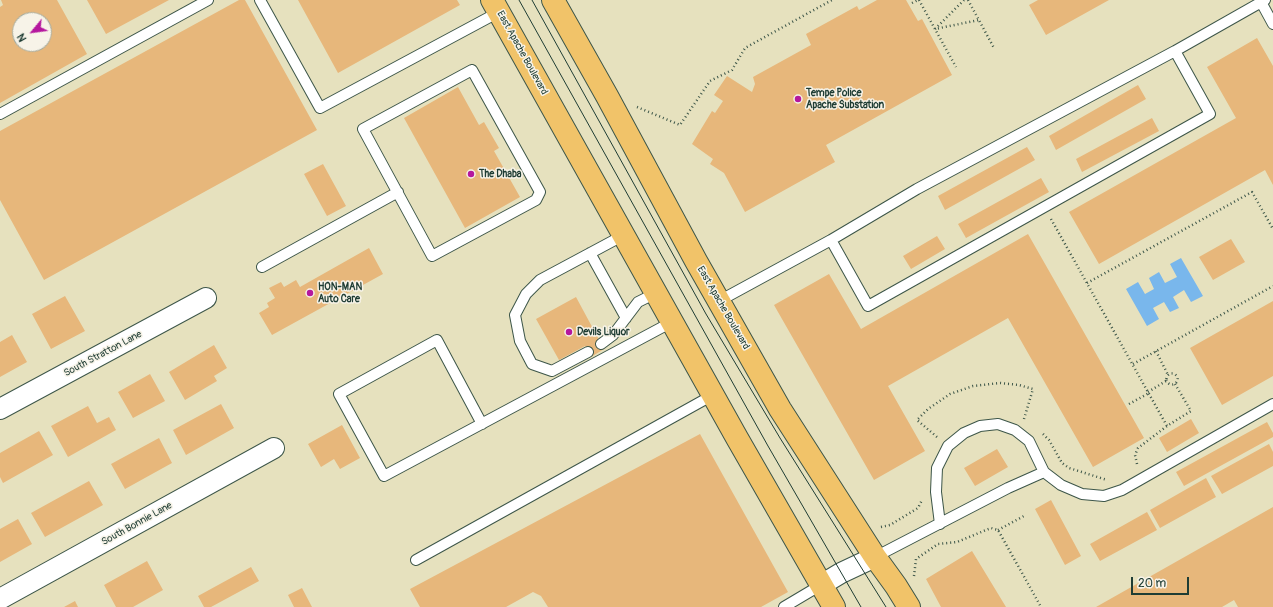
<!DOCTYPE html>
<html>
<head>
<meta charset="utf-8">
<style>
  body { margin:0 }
  #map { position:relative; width:1273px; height:607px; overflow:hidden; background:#e6e1be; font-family:Pangolin,sans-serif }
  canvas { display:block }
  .north { position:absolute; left:12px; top:12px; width:40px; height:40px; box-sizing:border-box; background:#f7f3e8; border:1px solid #a1aaa0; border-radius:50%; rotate:241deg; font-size:11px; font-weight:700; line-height:16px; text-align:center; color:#1f3d34 }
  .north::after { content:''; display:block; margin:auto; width:14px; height:18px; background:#b5179e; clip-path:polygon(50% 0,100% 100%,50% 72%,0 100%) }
  .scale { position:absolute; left:1131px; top:577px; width:58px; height:18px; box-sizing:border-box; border:2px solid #1f3d34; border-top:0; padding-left:5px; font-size:12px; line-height:14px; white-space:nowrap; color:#1f3d34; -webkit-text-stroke:3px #f7f3e8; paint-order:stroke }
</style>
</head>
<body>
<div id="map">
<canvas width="1273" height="607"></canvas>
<div class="north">N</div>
<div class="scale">20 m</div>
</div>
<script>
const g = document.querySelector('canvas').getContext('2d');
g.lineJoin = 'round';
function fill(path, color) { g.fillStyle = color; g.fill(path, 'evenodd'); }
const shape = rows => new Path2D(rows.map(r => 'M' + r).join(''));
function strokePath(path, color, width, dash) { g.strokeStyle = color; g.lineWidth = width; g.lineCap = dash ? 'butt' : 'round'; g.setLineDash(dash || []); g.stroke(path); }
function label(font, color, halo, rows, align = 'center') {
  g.font = font + ' Pangolin,sans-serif'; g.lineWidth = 3; g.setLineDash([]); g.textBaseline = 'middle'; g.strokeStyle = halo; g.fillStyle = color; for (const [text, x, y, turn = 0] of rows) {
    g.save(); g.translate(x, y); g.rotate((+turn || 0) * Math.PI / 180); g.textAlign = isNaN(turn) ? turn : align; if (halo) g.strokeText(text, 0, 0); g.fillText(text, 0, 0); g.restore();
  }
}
fill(shape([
  [1181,258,1203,296,1191,302,1184,290,1173,297,1179,308,1170,312,1164,302,1153,308,1159,319,1147,326,1126,289,1138,282,1145,294,1154,289,1149,278,1159,272,1165,283,1177,277,1170,264]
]), '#79b7ec');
fill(shape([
  [1,0,57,0,87,54,0,103,0,7,3,5],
  [20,20,44,20,44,44,20,44],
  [87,0,169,0,106,34],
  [239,0,245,0,317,130,44,280,0,200,0,131],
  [298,0,457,0,460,5,338,73],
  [877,0,906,0,918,21,922,19,952,75,826,145,835,162,745,212,724,173,710,164,713,159,692,144,712,111,715,113,723,101,714,95,727,76,752,92,755,84,753,77,811,45,806,34,857,6,859,10],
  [1038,0,1109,0,1046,35,1029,5],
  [1257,38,1273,66,1273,185,1265,170,1099,264,1069,212,1236,118,1207,67],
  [1138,85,1146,99,1056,150,1049,136],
  [458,87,479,125,484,122,499,148,494,151,520,197,465,228,404,118],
  [1152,118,1159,131,1082,172,1076,159],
  [1027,147,1035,160,945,210,938,196],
  [323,164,346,206,327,216,304,174],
  [1041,178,1049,192,966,238,958,224],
  [1028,234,1144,438,1093,467,1008,318,888,386,925,451,874,480,774,305,829,274,861,329],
  [937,236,945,249,911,269,903,256],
  [1231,239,1245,262,1213,280,1199,257],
  [369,248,383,274,272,335,259,313,269,307,267,303,275,298,269,288,281,282,284,287,296,280,300,287],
  [65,296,85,331,51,349,32,314],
  [576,297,604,349,591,357,585,346,559,360,536,319],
  [1273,301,1273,376,1222,405,1190,348],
  [12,335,27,362,0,377,0,342],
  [214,345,227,368,214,376,217,381,185,400,169,372],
  [150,374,165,401,133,418,118,392],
  [221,404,234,428,186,455,173,430],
  [88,406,97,423,109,417,116,430,68,457,51,426],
  [1191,419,1199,433,1167,452,1159,438],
  [1267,422,1273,433,1273,437,1184,486,1176,472],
  [342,425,360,458,340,469,334,459,321,467,308,444],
  [39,431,53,455,3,483,0,477,0,453],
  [700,434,788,592,761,607,548,607,541,596,533,592,506,607,420,607,410,589],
  [159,438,172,463,125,489,111,464],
  [1269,444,1273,452,1273,466,1222,494,1211,476],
  [997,449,1008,467,975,486,964,468],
  [1206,478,1216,497,1160,528,1150,510],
  [89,481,103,505,45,537,31,513],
  [1051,500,1081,556,1065,565,1035,509],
  [1273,507,1273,607,1238,607,1234,600,1222,607,1096,607],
  [1147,512,1157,530,1100,561,1090,544],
  [18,519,32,544,0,562,0,529],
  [972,551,1006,607,941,607,926,579],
  [147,561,163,590,133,607,116,607,104,585],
  [251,567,259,581,211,607,204,607,198,596],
  [302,588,312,607,294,607,288,595],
  [75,601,78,607,64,607]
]), '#e7b77b');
const lane = shape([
  [260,0,320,108,499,12],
  [1261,2,1273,24],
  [472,70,540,192,536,200,432,256,363,129,472,70],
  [0,114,208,0],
  [831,240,868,306,1210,114,1175,51],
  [590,253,626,318],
  [262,267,398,192],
  [719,301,831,240,917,189,1175,51,1265,0],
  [601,344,613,335,638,302,656,293],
  [588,352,552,371,532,364,520,341,515,315,526,294,540,280,624,235],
  [482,424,437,340,339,394,384,476,672,322],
  [940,524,936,492,937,468,948,446,964,433,980,426,998,424,1015,430,1029,441,1044,472],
  [875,557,1008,488,1044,472,1061,485,1082,494,1104,496,1122,490,1273,404],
  [416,560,713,395],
  [784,607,821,585]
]);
const street = shape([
  [0,409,206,298],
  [821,585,841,573,875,557],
  [0,599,274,448]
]);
const primary = shape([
  [492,0,737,438,834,607],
  [553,0,607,96,696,261,780,409,875,557,896,586,909,607]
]);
strokePath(lane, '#3d5649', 12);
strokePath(street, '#3d5649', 22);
strokePath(primary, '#3d5649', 24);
strokePath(shape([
  [919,0,956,67],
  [964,0,935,29,979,20],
  [968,0,994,48],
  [912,3,918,0],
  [637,107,680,125,710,81,732,70,745,48,832,0],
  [1051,219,1167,426],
  [1087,283,1252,192,1273,229],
  [1156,351,1168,375],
  [1133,364,1273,286],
  '1166.5 379a5.5 5.5 0 1 1 11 0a5.5 5.5 0 1 1-11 0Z',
  [1148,392,1166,381],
  [1129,404,1149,393],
  [1043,434,1049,440,1062,463,1069,468,1107,480],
  [937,437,917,420,928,409,950,394,973,386,1000,383,1019,385,1033,389,1024,419],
  [1137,464,1135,455,1138,448,1167,426,1191,411,1175,384],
  [881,527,890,525,918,508,922,500],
  [998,530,1024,516],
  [914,576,916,559,938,544,957,542,991,528,998,530,1041,607]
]), '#3d5649', 2.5, [1, 3]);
strokePath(lane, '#fff', 10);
strokePath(street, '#fff', 20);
strokePath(primary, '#f1c369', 22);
strokePath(shape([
  [519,0,768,446,861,607],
  [532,0,706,314,780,438,886,607]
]), '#1f3d34', 1);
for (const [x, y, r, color] of [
  [798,99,4,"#b5179e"],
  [471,174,4,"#b5179e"],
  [310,293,4,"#b5179e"],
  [569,332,4,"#b5179e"]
]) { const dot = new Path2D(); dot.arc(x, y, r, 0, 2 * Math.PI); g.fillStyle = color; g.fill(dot); strokePath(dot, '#f7f3e8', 1.5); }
label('10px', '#1f3d34', '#f7f3e8', [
  ["East Apache Boulevard",522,53,61],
  ["East Apache Boulevard",723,308,60],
  ["South Stratton Lane",103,354,-28],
  ["South Bonnie Lane",137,524,-29]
]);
label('bold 10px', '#1f3d34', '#f7f3e8', [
  ["Tempe Police",806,93],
  ["Apache Substation",806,105],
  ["The Dhaba",479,174],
  ["HON-MAN",318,287],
  ["Auto Care",318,299],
  ["Devils Liquor",577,332]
], 'left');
</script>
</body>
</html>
